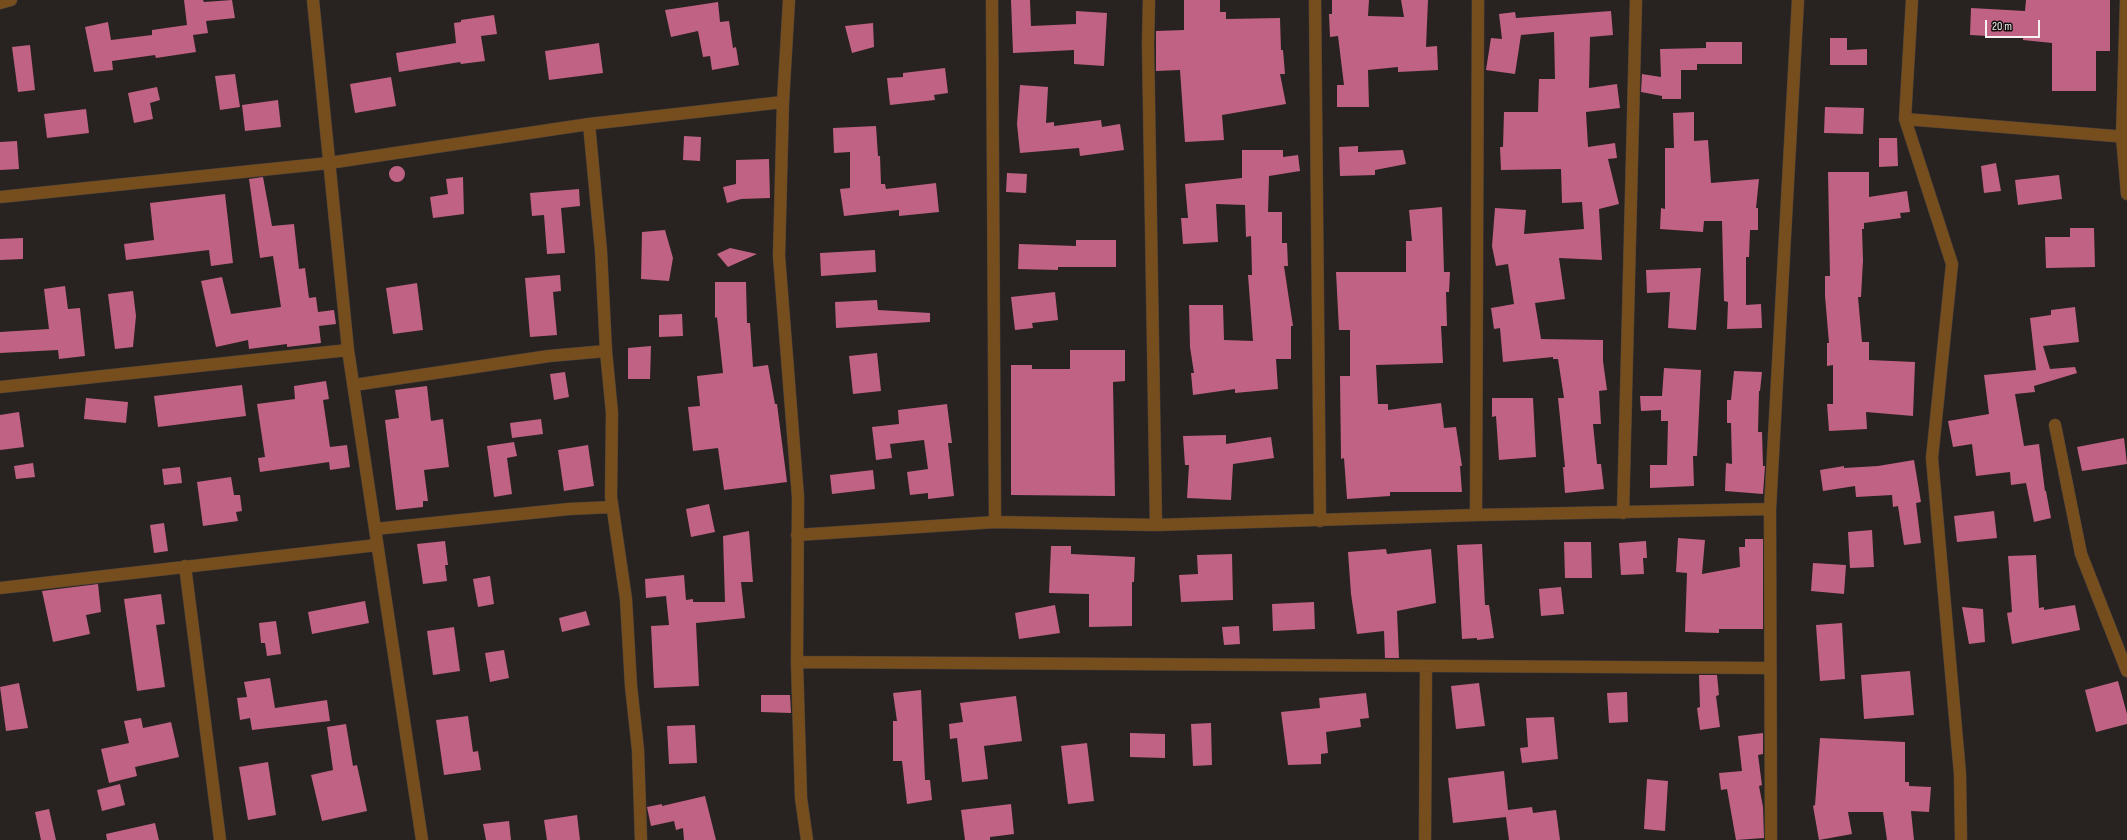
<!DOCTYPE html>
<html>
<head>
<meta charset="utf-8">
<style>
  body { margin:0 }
  #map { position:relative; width:2127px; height:840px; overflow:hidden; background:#282220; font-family:"Sofia Sans Condensed",sans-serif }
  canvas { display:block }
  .scale { position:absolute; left:1985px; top:20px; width:55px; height:18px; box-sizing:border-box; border:2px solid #f7f2f1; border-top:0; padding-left:5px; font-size:12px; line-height:14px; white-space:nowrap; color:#f7f2f1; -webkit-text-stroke:3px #0f0c0b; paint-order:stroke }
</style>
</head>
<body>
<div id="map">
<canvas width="2127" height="840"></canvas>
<div class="scale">20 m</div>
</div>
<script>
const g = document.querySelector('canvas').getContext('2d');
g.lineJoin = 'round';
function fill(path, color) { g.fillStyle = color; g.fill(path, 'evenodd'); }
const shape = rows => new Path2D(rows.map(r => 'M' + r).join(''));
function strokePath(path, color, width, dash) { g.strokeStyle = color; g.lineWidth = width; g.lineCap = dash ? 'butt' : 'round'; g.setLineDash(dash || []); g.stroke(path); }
fill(shape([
  [184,0,203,0,204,2,232,0,235,18,206,21,208,33,193,35,196,52,156,58,155,55,112,61,113,70,94,72,85,27,108,22,111,40,152,35,152,30,187,25],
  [1011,0,1030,0,1031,26,1076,24,1076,11,1107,13,1104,66,1074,64,1074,50,1013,53],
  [1184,0,1220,0,1220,12,1226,12,1226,19,1280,18,1281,50,1283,50,1285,74,1280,74,1286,104,1222,115,1224,140,1185,142,1180,70,1156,71,1156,31,1184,30],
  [1332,0,1369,0,1368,16,1404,17,1401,0,1428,0,1426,47,1437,46,1438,70,1398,72,1398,67,1368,70,1369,107,1337,107,1337,85,1344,85,1338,36,1330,37,1329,14,1332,14],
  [2026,0,2110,0,2110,51,2096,51,2096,91,2052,91,2052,43,2023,40,2023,38,1970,35,1971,8,2025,11],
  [718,2,720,22,729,21,733,48,736,47,739,65,712,70,710,56,703,57,698,31,671,37,665,10],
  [1611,11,1613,35,1590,37,1589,88,1617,84,1620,108,1586,112,1588,147,1615,143,1617,158,1608,159,1619,204,1599,209,1602,260,1559,258,1565,299,1535,303,1541,339,1603,340,1603,361,1607,390,1599,391,1601,424,1593,424,1597,464,1601,464,1604,489,1565,493,1563,467,1565,467,1558,398,1564,398,1558,359,1553,359,1553,357,1503,362,1500,328,1494,329,1491,308,1514,304,1508,264,1496,266,1492,246,1495,208,1526,210,1524,234,1584,229,1582,202,1562,203,1561,169,1501,170,1500,147,1503,147,1504,112,1538,112,1539,79,1555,79,1554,32,1521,35,1515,74,1486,70,1491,38,1502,39,1499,14,1515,12,1516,18],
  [494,15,497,34,481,36,485,61,461,64,460,62,399,72,396,53,456,43,454,23,461,22,461,20],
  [873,23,874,47,852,53,845,26],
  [1830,38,1847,38,1847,50,1867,49,1867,65,1830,65],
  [1706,42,1742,42,1742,64,1697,64,1697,70,1681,70,1681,99,1662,99,1662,96,1641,92,1642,74,1661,77,1660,49,1706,48],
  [599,43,603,73,549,80,545,51],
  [30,45,35,90,18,92,12,47],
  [945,68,948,93,934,95,935,100,890,105,887,78,903,77,903,73],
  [235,74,240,107,220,110,215,76],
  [391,77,396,106,355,113,350,84],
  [1020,85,1048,87,1046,123,1054,122,1054,126,1101,120,1102,127,1120,124,1124,150,1080,156,1079,148,1020,153,1017,124],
  [157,87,160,100,150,103,153,119,134,123,128,93],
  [278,100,281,127,245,131,242,105],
  [1825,107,1864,108,1863,134,1824,133],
  [86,109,89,133,47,138,44,114],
  [1694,112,1694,141,1708,140,1711,183,1759,179,1756,208,1758,208,1758,230,1750,230,1749,257,1746,257,1746,305,1761,304,1762,328,1727,329,1728,302,1724,301,1722,221,1704,221,1703,232,1660,229,1661,208,1665,209,1665,148,1674,148,1673,113],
  [876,126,878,156,880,156,881,184,885,184,886,189,936,183,939,212,899,216,899,210,844,216,840,189,850,188,850,152,834,153,833,128],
  [684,136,701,137,700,161,683,160],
  [1879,138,1897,138,1898,166,1879,167],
  [17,141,19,169,0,170,0,142],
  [1358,146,1358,152,1403,150,1406,164,1375,170,1375,175,1340,176,1339,147],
  [1242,150,1283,150,1283,157,1298,155,1300,171,1269,176,1268,212,1282,212,1282,243,1287,243,1288,266,1284,266,1293,326,1291,326,1291,359,1276,359,1278,389,1235,393,1235,389,1193,395,1191,373,1194,373,1190,347,1189,305,1223,305,1224,340,1253,341,1248,275,1252,275,1251,236,1246,237,1245,205,1216,204,1218,242,1183,244,1181,218,1188,218,1185,184,1242,178],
  [769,159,770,198,741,199,727,203,723,187,736,184,736,160],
  [1996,163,2001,191,1984,193,1981,166],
  '389 174a8 8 0 1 1 16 0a8 8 0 1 1-16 0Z',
  [1828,172,1869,172,1869,197,1907,191,1910,212,1900,213,1901,218,1864,223,1864,229,1862,229,1863,260,1861,297,1858,297,1862,342,1869,342,1869,360,1915,362,1913,416,1866,412,1867,429,1829,431,1827,404,1833,404,1833,365,1827,366,1827,343,1829,343,1825,296,1825,276,1830,276],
  [1007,173,1027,174,1026,193,1006,192],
  [2059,175,2062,199,2018,205,2015,180],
  [263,177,272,226,294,224,299,269,305,268,309,298,316,297,318,312,334,310,336,324,319,326,321,343,287,347,287,344,249,349,248,340,216,347,201,281,222,277,231,314,281,307,273,256,260,258,249,179],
  [463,177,464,214,433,218,430,197,448,194,446,179],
  [579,189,580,206,561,208,565,253,547,254,544,215,532,216,530,193],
  [225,194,233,263,211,266,209,250,126,260,124,244,154,240,150,203],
  [1442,207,1444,272,1450,272,1449,292,1446,292,1447,326,1441,326,1443,363,1376,365,1378,404,1388,404,1388,410,1441,403,1444,428,1456,427,1462,466,1460,466,1462,492,1390,492,1390,496,1347,499,1344,458,1341,459,1340,376,1350,376,1350,330,1339,330,1336,272,1406,272,1406,241,1412,241,1409,210],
  [2070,228,2094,228,2095,267,2046,268,2045,237,2070,237],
  [665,230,673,258,669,281,641,279,642,232],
  [23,238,23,259,0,260,0,239],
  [1076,240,1116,240,1116,267,1058,267,1058,270,1018,269,1019,244,1076,246],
  [730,248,757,254,728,267,717,254],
  [875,250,876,272,821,276,820,253],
  [1701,268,1696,330,1668,328,1670,292,1647,293,1646,270],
  [560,275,561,291,553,292,557,335,530,337,525,278],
  [715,282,746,282,747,323,750,323,753,367,768,365,775,404,777,404,787,482,724,490,718,448,693,451,688,407,700,406,697,376,723,373,717,317,715,318],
  [417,283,423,330,393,334,386,288],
  [65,286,68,309,80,308,85,356,59,359,58,350,0,353,0,332,49,329,44,289],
  [133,291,136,316,133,347,115,349,108,294],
  [1055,292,1058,320,1032,323,1033,328,1015,330,1011,297],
  [877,300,878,310,930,313,930,322,836,328,835,302],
  [2075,307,2079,342,2043,346,2050,369,2075,367,2077,373,2034,386,2035,392,2015,394,2024,446,2039,444,2045,491,2046,491,2051,518,2034,522,2026,483,2011,485,2010,472,1976,476,1972,444,1953,447,1948,421,1989,414,1984,375,2036,370,2030,318,2051,315,2051,310],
  [682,314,683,336,659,337,659,315],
  [651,346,650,379,628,379,628,348],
  [1070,350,1125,350,1125,381,1113,382,1115,496,1011,495,1011,365,1032,365,1032,369,1070,369],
  [877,353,881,391,853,394,849,356],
  [1664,368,1701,370,1697,456,1693,456,1694,486,1650,488,1650,465,1667,465,1668,421,1661,421,1661,410,1641,411,1640,396,1662,396],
  [1734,371,1762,372,1760,391,1759,391,1758,432,1762,432,1763,466,1765,466,1763,494,1725,491,1726,463,1732,464,1731,423,1727,423,1727,400,1731,400],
  [565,372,569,397,554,400,550,374],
  [326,381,329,399,323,400,330,447,347,445,350,467,330,470,329,462,260,472,258,458,265,457,257,404,295,399,294,386],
  [242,385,246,416,158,427,154,396],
  [427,386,431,421,443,419,449,467,424,470,428,501,423,501,423,507,396,510,385,420,399,418,395,390],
  [86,398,128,402,126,423,84,419],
  [1492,398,1533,398,1536,457,1499,460,1496,416,1492,417],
  [947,404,952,443,948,443,954,496,928,499,928,493,910,495,907,472,928,469,924,440,890,444,892,458,876,460,872,427,899,424,898,410],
  [19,412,24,447,0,450,0,415],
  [541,419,543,434,512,438,510,423],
  [1226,435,1226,444,1271,437,1274,458,1233,464,1231,500,1187,498,1189,465,1185,465,1183,436],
  [2124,438,2127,464,2082,471,2077,447],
  [514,442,517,456,507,458,512,494,494,497,487,446],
  [588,445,594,486,564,491,558,450],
  [1914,460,1921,502,1916,503,1921,543,1904,545,1898,506,1893,507,1892,495,1856,497,1855,486,1823,491,1820,470,1844,466,1844,468,1878,466],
  [33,463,35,477,16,479,14,466],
  [180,467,182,483,164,485,162,469],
  [873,470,875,489,832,494,830,475],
  [231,477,234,495,240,495,242,511,236,512,238,521,203,526,197,482],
  [709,504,715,532,691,537,686,509],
  [1994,511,1997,538,1957,542,1954,516],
  [164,523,168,551,154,553,150,525],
  [1872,530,1874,567,1850,568,1848,532],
  [749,531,753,582,741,582,745,618,696,623,699,686,654,688,651,626,669,625,666,596,646,598,645,579,684,575,686,600,693,599,693,602,725,602,723,536],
  [1678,538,1705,540,1702,574,1740,567,1739,547,1745,547,1745,539,1763,539,1763,629,1719,629,1719,633,1685,632,1687,573,1676,572],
  [445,541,448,565,445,565,447,581,423,584,417,544],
  [1646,541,1647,558,1643,558,1644,574,1621,575,1619,543],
  [1564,542,1591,542,1592,578,1565,578],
  [1482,544,1485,605,1489,605,1494,638,1477,640,1477,638,1462,639,1457,545],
  [1051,546,1071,546,1071,554,1135,557,1134,582,1132,582,1132,626,1089,627,1089,594,1049,593],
  [1386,549,1387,554,1431,549,1436,603,1397,611,1399,658,1385,658,1384,631,1357,634,1351,594,1348,552],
  [1232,554,1233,600,1181,602,1179,575,1198,574,1197,555],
  [2036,555,2039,608,2044,607,2044,610,2075,605,2080,630,2012,644,2007,613,2012,612,2008,556],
  [1813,563,1846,565,1844,594,1811,591],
  [490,576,494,604,478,607,473,579],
  [98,584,101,612,86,615,90,634,53,642,42,591],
  [1561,587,1564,614,1541,616,1539,589],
  [161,594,165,624,156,625,165,687,137,691,124,599],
  [365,601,369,623,312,634,308,612],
  [1314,602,1315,629,1273,631,1272,604],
  [1055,605,1060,633,1019,639,1015,613],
  [1962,607,1983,609,1985,642,1969,644],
  [586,611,590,625,562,632,559,618],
  [276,621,281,654,267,656,265,643,261,643,259,623],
  [1842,623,1845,679,1820,681,1816,625],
  [1239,626,1240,644,1224,645,1222,627],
  [454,627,460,671,433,675,427,631],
  [504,650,509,678,490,682,485,653],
  [1910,671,1914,715,1864,719,1861,675],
  [1699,675,1717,675,1719,695,1716,696,1720,727,1700,730,1697,708,1700,707],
  [270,678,275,708,327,700,330,721,252,730,250,718,240,720,237,698,247,697,244,682],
  [2118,681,2127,714,2127,724,2096,732,2085,690],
  [19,683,28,728,6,731,0,687],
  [1479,683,1485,726,1456,729,1451,686],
  [921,690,925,780,930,780,932,800,907,804,902,761,893,761,893,721,897,721,893,693],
  [1627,692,1628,722,1609,723,1607,693],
  [1366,693,1369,718,1360,719,1361,727,1326,732,1328,753,1321,754,1321,764,1288,765,1281,712,1320,708,1319,698],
  [761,695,790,695,791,713,761,712],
  [1016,696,1022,741,984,746,988,779,962,782,957,738,950,739,949,724,963,722,960,703],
  [468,716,473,752,478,751,481,770,444,775,436,720],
  [1554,717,1558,759,1522,763,1520,748,1528,747,1526,718],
  [141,718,143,728,171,722,179,757,135,767,137,776,109,783,101,749,129,743,124,721],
  [1211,723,1212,765,1193,766,1191,724],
  [346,724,353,766,357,765,367,811,322,821,311,775,333,770,327,727],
  [695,725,697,763,669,764,667,726],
  [1130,733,1165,734,1165,758,1130,757],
  [1763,733,1763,754,1758,755,1762,785,1759,786,1763,807,1764,838,1736,840,1727,789,1721,790,1719,773,1742,771,1738,736],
  [1820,738,1905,742,1905,782,1909,782,1909,786,1931,787,1929,812,1911,811,1914,840,1887,840,1883,812,1848,812,1852,834,1819,840,1813,806,1815,805],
  [1087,743,1094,801,1068,804,1061,746],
  [268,762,276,815,248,820,239,767],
  [1504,771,1508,810,1532,807,1533,813,1556,810,1560,840,1509,840,1506,817,1453,823,1448,778],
  [1647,779,1668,781,1665,831,1644,829],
  [120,784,125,805,102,811,97,790],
  [705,796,716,840,684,840,683,828,676,830,674,821,651,826,647,807,662,804,662,806],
  [1011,804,1014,834,990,837,990,840,965,840,961,810],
  [49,809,56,840,41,840,35,812],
  [577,815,580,840,547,840,544,820],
  [509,821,511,840,486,840,483,824],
  [155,823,159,840,107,840,106,834]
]), '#c06284');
const minor = shape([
  [313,0,348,350,422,840],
  [789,0,783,102,779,256,798,497,797,662,801,798,807,840],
  [992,0,995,522],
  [1149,0,1148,44,1156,525],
  [1315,0,1320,521],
  [1912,0,1905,119,1952,264,1932,458,1960,774,1961,840],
  [2126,0,2122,137,2127,194],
  [0,3,11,0],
  [1905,119,2127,137],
  [589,124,601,251,606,351,612,413,611,497,626,599,631,686,638,750,641,840],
  [0,197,329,163,589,124,783,102],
  [354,385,549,356,606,351],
  [0,387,348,350],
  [2055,425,2081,554,2127,671],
  [1623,513,1636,0],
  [1476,515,1478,0],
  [375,529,569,509,612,507],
  [797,535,995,522,1156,525,1476,515,1770,509],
  [185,566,220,840],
  [0,588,377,545],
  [797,662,1770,668],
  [1425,840,1426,666],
  [1771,840,1770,509,1798,0]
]);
strokePath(minor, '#453f3d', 13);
strokePath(minor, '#764d1c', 12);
</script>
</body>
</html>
